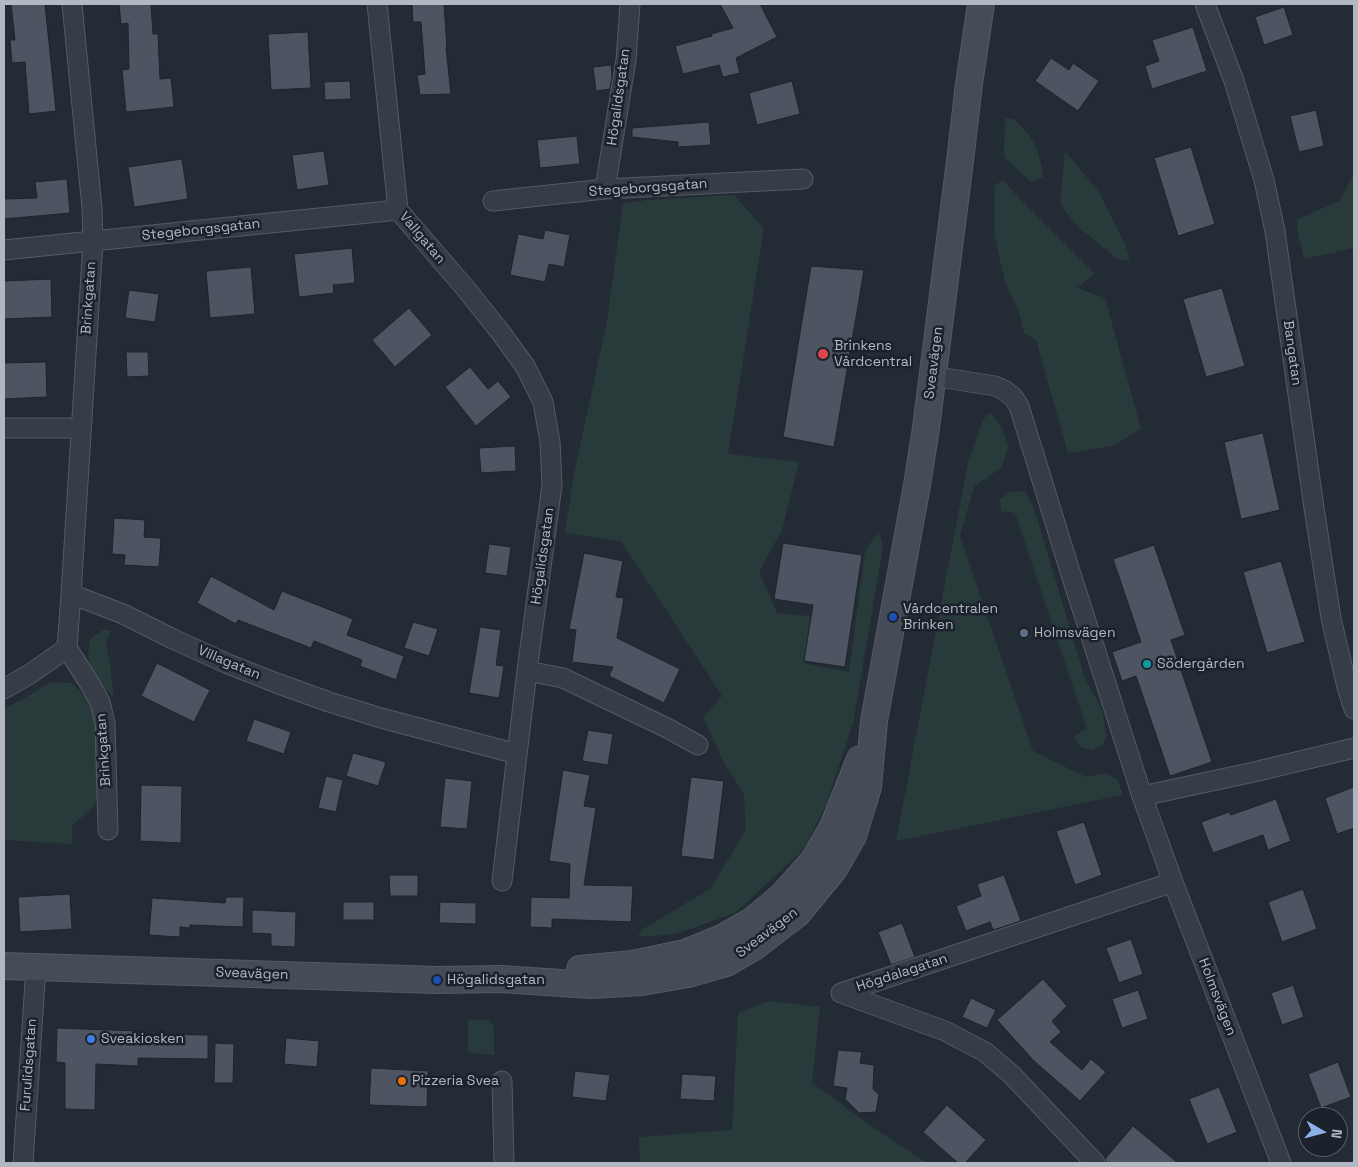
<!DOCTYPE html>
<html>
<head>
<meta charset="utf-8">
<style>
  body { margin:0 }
  #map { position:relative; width:1358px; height:1167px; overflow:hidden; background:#232b35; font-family:"Space Grotesk",sans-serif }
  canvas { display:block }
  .frame { position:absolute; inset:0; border:5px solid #b1b8c2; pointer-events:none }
  .north { position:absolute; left:1298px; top:1107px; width:50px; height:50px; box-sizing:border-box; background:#1c222b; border:1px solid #585e67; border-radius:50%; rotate:98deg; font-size:14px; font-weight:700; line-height:20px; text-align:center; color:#b1b8c2 }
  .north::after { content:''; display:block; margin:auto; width:18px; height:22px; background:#8fb1e9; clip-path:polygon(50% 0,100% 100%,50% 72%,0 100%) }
</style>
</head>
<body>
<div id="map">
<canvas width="1358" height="1167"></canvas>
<div class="frame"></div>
<div class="north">N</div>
</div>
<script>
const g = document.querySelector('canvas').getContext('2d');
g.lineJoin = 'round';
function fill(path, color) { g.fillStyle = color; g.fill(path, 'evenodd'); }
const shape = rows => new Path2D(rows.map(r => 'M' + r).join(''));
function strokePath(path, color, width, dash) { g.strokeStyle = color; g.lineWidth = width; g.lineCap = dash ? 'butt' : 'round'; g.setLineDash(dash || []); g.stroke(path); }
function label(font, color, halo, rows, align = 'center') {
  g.font = font + ' "Space Grotesk",sans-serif'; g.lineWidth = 5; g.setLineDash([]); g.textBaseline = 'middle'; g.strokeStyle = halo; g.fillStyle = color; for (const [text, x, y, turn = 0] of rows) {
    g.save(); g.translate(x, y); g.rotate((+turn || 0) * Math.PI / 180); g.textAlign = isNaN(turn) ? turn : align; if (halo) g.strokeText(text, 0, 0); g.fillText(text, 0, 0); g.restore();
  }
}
fill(shape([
  [1005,118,1014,119,1027,132,1036,146,1042,167,1043,177,1031,182,1004,157],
  [1065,151,1099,192,1125,244,1130,261,1119,260,1079,228,1060,204],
  [1354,174,1354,248,1304,259,1297,229,1298,219,1339,201],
  [1003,180,1019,198,1095,274,1077,288,1105,298,1141,429,1113,446,1068,453,1036,340,1024,333,1019,312,1005,282,994,233,995,185],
  [734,195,764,228,728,454,799,462,782,530,759,572,777,613,810,616,804,663,849,672,865,551,879,531,883,546,853,723,827,803,804,849,735,913,676,934,637,937,643,929,711,888,746,830,744,794,724,763,703,717,722,696,621,541,565,533,574,474,607,321,623,204,646,200],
  [991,412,1001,426,1008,446,1002,467,974,487,960,536,1033,751,1086,777,1105,773,1117,779,1123,795,896,841,968,463,983,419],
  [1025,491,1034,508,1084,676,1102,710,1107,737,1103,744,1092,750,1080,747,1074,736,1087,729,1015,513,1001,511,1000,499,1010,492],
  [103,630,111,630,106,643,110,666,114,698,101,684,91,669,88,654,90,639],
  [50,682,71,683,88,698,95,723,98,793,95,805,72,826,72,844,4,840,4,708,20,701],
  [769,1001,820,1007,812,1083,880,1132,927,1163,640,1163,639,1137,732,1130,738,1013],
  [468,1020,489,1020,494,1026,494,1055,468,1053]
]), '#293a3a');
const building = shape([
  [11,4,45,4,56,111,29,114,25,62,12,63,10,40,15,40,11,4],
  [119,4,151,4,153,34,158,34,160,79,171,78,174,107,126,112,122,70,129,69,128,23,121,24,119,4],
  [412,4,444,4,447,48,446,48,451,94,420,95,417,75,425,74,421,22,413,22,412,4],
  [720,4,760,4,777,37,736,58,740,73,723,77,719,65,683,74,675,46,712,36,711,34,733,28,720,4],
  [1284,7,1293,35,1264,45,1255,17,1284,7],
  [1193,27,1207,71,1152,89,1145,66,1159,61,1152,40,1193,27],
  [308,32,311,88,271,90,268,34,308,32],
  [1051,58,1069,70,1073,63,1099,81,1078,111,1035,81,1051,58],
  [611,65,612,76,610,89,596,91,593,67,611,65],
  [350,81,351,99,325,100,324,82,350,81],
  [792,81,800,114,757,125,749,93,792,81],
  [1316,110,1324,146,1299,152,1290,116,1316,110],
  [709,122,711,145,678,147,678,142,632,137,632,128,709,122],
  [577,136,580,164,540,168,537,140,577,136],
  [1191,147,1215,224,1178,236,1154,158,1191,147],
  [324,151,329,185,297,190,292,155,324,151],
  [182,159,188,199,134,207,128,167,182,159],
  [67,179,70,213,4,219,4,199,37,198,35,182,67,179],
  [545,230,570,235,564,267,549,264,545,282,510,275,518,234,543,239,545,230],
  [352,248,355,283,333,285,334,293,299,297,294,254,352,248],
  [811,266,864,270,834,447,783,437,811,266],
  [251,267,255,314,210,318,206,271,251,267],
  [51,279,52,317,4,319,4,281,51,279],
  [1222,288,1245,366,1206,377,1183,299,1222,288],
  [129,290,159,294,155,322,125,318,129,290],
  [409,308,432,335,395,367,372,340,409,308],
  [126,352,148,352,149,376,127,377,126,352],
  [46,362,47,397,4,399,4,363,46,362],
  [470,367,488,389,498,381,511,397,476,426,445,387,470,367],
  [1263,433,1280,510,1241,519,1224,442,1263,433],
  [515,446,516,471,481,473,479,448,515,446],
  [114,518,145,520,144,537,161,538,159,567,124,565,125,555,112,554,114,518],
  [783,543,862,555,845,667,804,661,813,605,774,599,783,543],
  [489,544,511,547,507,576,485,573,489,544],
  [1154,545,1185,635,1171,640,1212,762,1170,776,1136,676,1122,681,1112,652,1141,642,1113,559,1154,545],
  [584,553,623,561,616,597,624,598,617,638,680,669,664,703,609,676,613,667,572,662,576,630,569,629,584,553],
  [1281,561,1305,642,1267,653,1243,572,1281,561],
  [211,576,274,610,282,591,353,619,347,635,404,656,396,680,360,666,362,660,314,641,311,648,238,620,236,624,197,603,211,576],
  [413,622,438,629,429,656,404,648,413,622],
  [480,627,501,630,496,665,504,666,499,698,469,693,480,627],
  [157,663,210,690,194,722,141,696,157,663],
  [254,719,291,732,284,754,246,741,254,719],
  [588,730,613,734,608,765,582,761,588,730],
  [353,753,386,762,378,786,346,776,353,753],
  [563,770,590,775,584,806,596,808,584,885,633,886,631,922,552,919,552,928,530,927,531,897,569,898,570,864,549,861,563,770],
  [326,776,343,780,336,812,318,808,326,776],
  [691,777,724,781,714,860,681,856,691,777],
  [445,778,472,781,467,829,440,827,445,778],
  [141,785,182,786,181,843,140,841,141,785],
  [1354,787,1354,828,1337,834,1325,798,1354,787],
  [1276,799,1291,841,1268,850,1263,835,1213,853,1201,822,1229,812,1231,815,1276,799],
  [1084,822,1102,875,1075,885,1056,831,1084,822],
  [389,875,418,875,418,896,390,896,389,875],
  [1004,875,1021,921,993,930,990,922,966,931,956,906,981,896,977,884,1004,875],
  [1303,889,1317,929,1282,942,1268,902,1303,889],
  [70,894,72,929,20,932,18,897,70,894],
  [226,897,244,897,243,927,190,925,190,928,180,927,180,937,149,935,152,898,225,903,226,897],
  [343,902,374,902,374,920,343,920,343,902],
  [440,902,476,903,476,924,439,923,440,902],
  [252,910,296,912,295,947,271,946,271,934,252,933,252,910],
  [902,923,915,957,891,965,878,932,902,923],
  [1131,939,1143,974,1119,983,1106,948,1131,939],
  [1043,979,1067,1006,1052,1021,1061,1032,1050,1042,1082,1070,1091,1059,1106,1072,1080,1101,1034,1061,997,1020,1043,979],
  [1293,985,1304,1017,1282,1025,1271,993,1293,985],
  [1138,990,1148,1019,1122,1028,1112,999,1138,990],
  [971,998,996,1010,987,1028,962,1017,971,998],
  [57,1028,139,1031,139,1034,208,1035,208,1059,138,1058,138,1066,96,1064,95,1110,65,1109,65,1063,56,1062,57,1028],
  [286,1038,319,1041,317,1067,284,1064,286,1038],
  [215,1043,234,1044,233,1083,214,1083,215,1043],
  [838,1050,862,1052,860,1063,874,1065,873,1089,879,1095,876,1112,859,1113,845,1099,847,1088,833,1086,838,1050],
  [1338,1062,1351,1097,1321,1108,1308,1074,1338,1062],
  [371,1068,428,1071,427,1107,369,1105,371,1068],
  [575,1071,610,1075,606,1101,572,1097,575,1071],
  [682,1074,716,1076,714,1101,680,1099,682,1074],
  [1219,1087,1237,1132,1207,1144,1189,1099,1219,1087],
  [947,1105,986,1140,965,1163,958,1163,923,1132,947,1105],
  [1133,1126,1178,1163,1106,1163,1105,1159,1133,1126]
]);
fill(building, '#4c5561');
strokePath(building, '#1e242d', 1);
const minor = shape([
  [377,4,398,210,466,289,501,333,525,366,543,402,550,442,552,485,527,671,502,881],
  [1205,4,1234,81,1264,180,1275,231,1314,508,1331,618,1347,687,1354,709],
  [605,189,626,60,630,4],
  [493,201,605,189,803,179],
  [4,250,398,210],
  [932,376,995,386,1004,390,1013,397,1019,406,1069,568,1142,796,1173,882,1281,1163],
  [4,428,80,428],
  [71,594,93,241,92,208,72,4],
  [67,648,90,684,100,702,105,723,108,830],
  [527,671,563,678,667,728,698,745],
  [4,689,30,674,67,648,71,594,123,614,173,639,228,664,279,684,329,702,381,718,517,754],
  [1142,796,1254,772,1354,748],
  [841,993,1173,882],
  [841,993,945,1031,985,1052,1012,1075,1095,1163],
  [502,1081,504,1163],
  [23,1163,36,967]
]);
const secondary = shape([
  [4,966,437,980,501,979,591,985,642,982,688,974,726,963,754,947,797,914,834,869,853,836,868,787,874,721,917,485,926,428,960,161,969,84,981,4],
  [580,969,633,964,685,953,722,938,752,921,781,897,814,860,833,827,860,759]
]);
strokePath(minor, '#545b64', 21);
strokePath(secondary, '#545b64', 28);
strokePath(minor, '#363d46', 19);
strokePath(secondary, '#454c58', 26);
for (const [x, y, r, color] of [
  [823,354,6,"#e0444e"],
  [893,617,5,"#1a4fb4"],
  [1024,633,5,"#5c6f8a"],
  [1147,664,5,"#0f9aa8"],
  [437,980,5,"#1a4fb4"],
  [91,1039,5,"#3f7fe0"],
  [402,1081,5,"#e8710a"]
]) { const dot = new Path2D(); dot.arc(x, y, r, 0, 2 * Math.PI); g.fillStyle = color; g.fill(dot); strokePath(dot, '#1c222b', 2); }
label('14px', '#b1b8c2', '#1c222b', [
  ["Högalidsgatan",619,97,-82],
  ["Stegeborgsgatan",648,188,-4],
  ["Stegeborgsgatan",201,230,-6],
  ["Vallgatan",422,238,50],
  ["Brinkgatan",89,298,-86],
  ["Bangatan",1292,353,82],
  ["Sveavägen",934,363,-83],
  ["Högalidsgatan",543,556,-82],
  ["Villagatan",229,663,23],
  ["Brinkgatan",104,750,-94],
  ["Sveavägen",767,933,-37],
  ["Högdalagatan",902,973,-18],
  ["Sveavägen",252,974,2],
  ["Holmsvägen",1217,997,69],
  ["Furulidsgatan",29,1065,-86]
]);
label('14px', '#b1b8c2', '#1c222b', [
  ["Brinkens",834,346],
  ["Vårdcentral",834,362],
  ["Vårdcentralen",903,609],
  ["Brinken",903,625],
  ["Holmsvägen",1034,633],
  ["Södergården",1157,664],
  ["Högalidsgatan",447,980],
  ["Sveakiosken",101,1039],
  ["Pizzeria Svea",412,1081]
], 'left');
</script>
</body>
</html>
